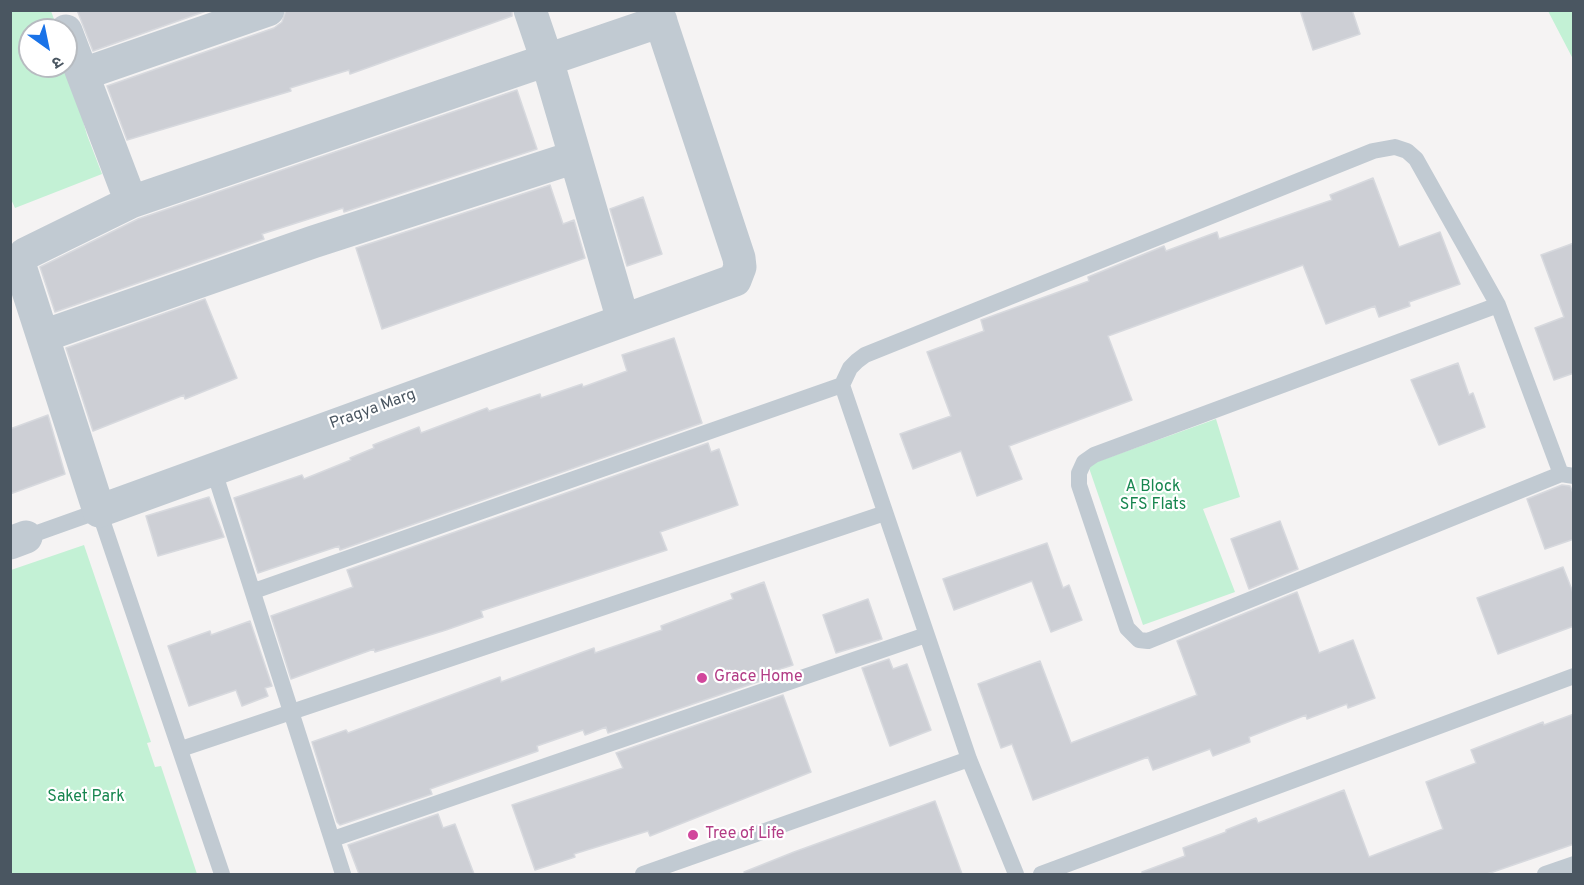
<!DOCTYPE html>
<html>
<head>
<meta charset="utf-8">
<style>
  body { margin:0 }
  #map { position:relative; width:1584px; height:885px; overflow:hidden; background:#f5f3f3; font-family:Overpass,"Noto Sans Devanagari",sans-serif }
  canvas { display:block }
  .frame { position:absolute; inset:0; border:12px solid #4a5661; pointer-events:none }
  .north { position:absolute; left:18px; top:18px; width:60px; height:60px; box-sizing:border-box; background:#fff; border:2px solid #b7bbc0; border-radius:50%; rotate:147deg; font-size:16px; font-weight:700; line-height:24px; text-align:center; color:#4a5661 }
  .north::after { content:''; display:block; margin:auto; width:21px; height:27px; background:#1a73e8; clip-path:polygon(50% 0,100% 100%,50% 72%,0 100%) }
</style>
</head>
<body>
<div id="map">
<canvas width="1584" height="885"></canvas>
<div class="frame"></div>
<div class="north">उ</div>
</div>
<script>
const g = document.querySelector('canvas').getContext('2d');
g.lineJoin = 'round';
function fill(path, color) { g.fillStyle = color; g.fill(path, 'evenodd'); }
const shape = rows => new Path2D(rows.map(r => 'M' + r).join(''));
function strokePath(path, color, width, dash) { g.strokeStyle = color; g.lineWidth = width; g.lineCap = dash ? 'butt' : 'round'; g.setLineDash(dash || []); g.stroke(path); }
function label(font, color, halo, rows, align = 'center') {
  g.font = font + ' Overpass,sans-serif'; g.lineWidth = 4.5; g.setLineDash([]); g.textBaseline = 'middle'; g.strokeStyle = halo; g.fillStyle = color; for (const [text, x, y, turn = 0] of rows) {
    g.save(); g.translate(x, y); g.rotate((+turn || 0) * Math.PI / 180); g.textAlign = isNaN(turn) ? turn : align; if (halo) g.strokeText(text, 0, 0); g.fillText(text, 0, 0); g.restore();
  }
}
fill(shape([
  [10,11,51,11,58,30,30,30,30,66,66,66,66,60,87,135,102,174,15,208,10,197],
  [1548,11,1573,11,1573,59],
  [1216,419,1240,497,1203,509,1235,592,1143,625,1088,465],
  [84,545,151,742,147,743,155,767,161,766,197,874,11,874,11,570]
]), '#c3f1d5');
const building = shape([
  [77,10,209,10,93,51,77,10],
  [286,10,512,10,512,16,350,74,349,70,290,88,291,91,127,140,107,86,274,28,282,22,286,10],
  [1300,10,1352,10,1360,34,1313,50,1300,10],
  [517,90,537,149,344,212,343,208,262,234,264,239,55,312,40,267,138,219,517,90],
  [1373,178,1399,247,1440,232,1460,284,1409,302,1410,306,1379,317,1375,306,1326,324,1303,265,1108,336,1132,400,1009,446,1022,479,977,496,961,451,913,469,900,434,951,416,927,352,984,331,981,320,1089,281,1088,277,1164,246,1166,251,1217,232,1219,239,1332,200,1330,195,1373,178],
  [550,185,563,224,574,220,585,258,382,329,356,248,550,185],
  [643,197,662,254,627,266,610,209,643,197],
  [1574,243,1574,373,1554,380,1535,328,1564,317,1541,255,1574,243],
  [205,299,237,378,185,399,184,395,93,431,66,348,205,299],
  [674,338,702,423,340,550,339,546,258,573,234,498,302,475,304,479,351,460,350,458,374,448,373,445,419,427,421,433,487,408,489,411,540,394,541,398,582,384,583,387,627,371,622,355,674,338],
  [1458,363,1469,395,1473,393,1485,427,1439,445,1411,380,1458,363],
  [48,415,65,474,10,494,10,429,48,415],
  [708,443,711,452,719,449,738,505,660,532,667,550,481,611,483,617,446,630,375,652,374,649,291,679,271,616,353,587,347,570,708,443],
  [1562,485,1570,486,1574,495,1574,539,1545,549,1527,499,1562,485],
  [209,497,224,537,158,556,146,516,209,497],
  [1280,521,1298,569,1249,589,1231,539,1280,521],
  [1047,543,1063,588,1069,585,1082,620,1051,632,1032,581,954,610,943,579,1047,543],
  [1563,567,1574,595,1574,626,1498,654,1477,598,1563,567],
  [764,582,793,665,774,671,775,676,608,733,606,727,585,735,583,730,537,746,538,751,430,789,432,794,340,825,337,822,312,742,346,730,348,733,500,677,501,682,594,648,595,653,662,630,661,626,733,599,731,594,764,582],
  [1297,592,1319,653,1353,640,1375,698,1348,708,1347,704,1307,719,1306,715,1249,737,1250,742,1213,756,1210,749,1153,770,1148,757,1033,800,1012,744,1001,748,978,684,1040,661,1071,743,1197,695,1177,641,1297,592],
  [868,599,882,639,836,653,823,615,868,599],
  [250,621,272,686,265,688,268,696,242,706,236,690,189,706,168,646,210,631,211,635,250,621],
  [889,659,893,669,907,664,931,730,890,746,862,668,889,659],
  [783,695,811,772,650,836,648,831,574,854,575,857,535,870,512,805,623,768,616,753,783,695],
  [1574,714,1574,844,1551,852,1487,874,1142,874,1142,872,1185,856,1183,848,1226,832,1226,830,1256,818,1258,823,1344,790,1369,857,1443,829,1426,782,1476,763,1471,750,1543,722,1544,725,1574,714],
  [935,801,962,874,745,874,744,872,794,852,935,801],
  [438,814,443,828,455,824,474,874,359,874,348,845,438,814]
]);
fill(building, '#cdcfd5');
strokePath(building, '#d7d9de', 1.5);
strokePath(shape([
  [1498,305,1094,455,1084,462,1079,473,1079,485,1127,628,1139,640,1148,641,1561,474,1574,476],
  [213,468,343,874],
  [26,537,99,511,222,874],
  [254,591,842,385],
  [181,749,885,513],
  [333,839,926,635],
  [643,874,969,759],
  [1016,874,969,759,842,385,850,368,857,361,865,355,1373,151,1395,147,1407,151,1416,159,1498,305,1561,474],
  [1041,874,1574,676],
  [1545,874,1574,864]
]), '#c1cad2', 16);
strokePath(shape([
  [530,10,547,60,623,320],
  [657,10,739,258,740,267,735,280,99,511,19,263,25,254,131,202,661,21],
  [66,31,131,202],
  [83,74,268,10],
  [43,336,313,242,575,157],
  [10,543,26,537]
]), '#c1cad2', 33);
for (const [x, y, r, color] of [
  [702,678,6,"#d1479c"],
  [693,835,6,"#d1479c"]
]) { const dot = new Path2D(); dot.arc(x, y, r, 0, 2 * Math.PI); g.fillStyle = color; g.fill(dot); strokePath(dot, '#fff', 2); }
label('16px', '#4a5661', '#fff', [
  ["Pragya Marg",373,410,-20]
]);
label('16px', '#17864f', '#fff', [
  ["A Block",1153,488],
  ["SFS Flats",1153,506],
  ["Saket Park",86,798]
]);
label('16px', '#b23c85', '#fff', [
  ["Grace Home",714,678],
  ["Tree of Life",705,835]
], 'left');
</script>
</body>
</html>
